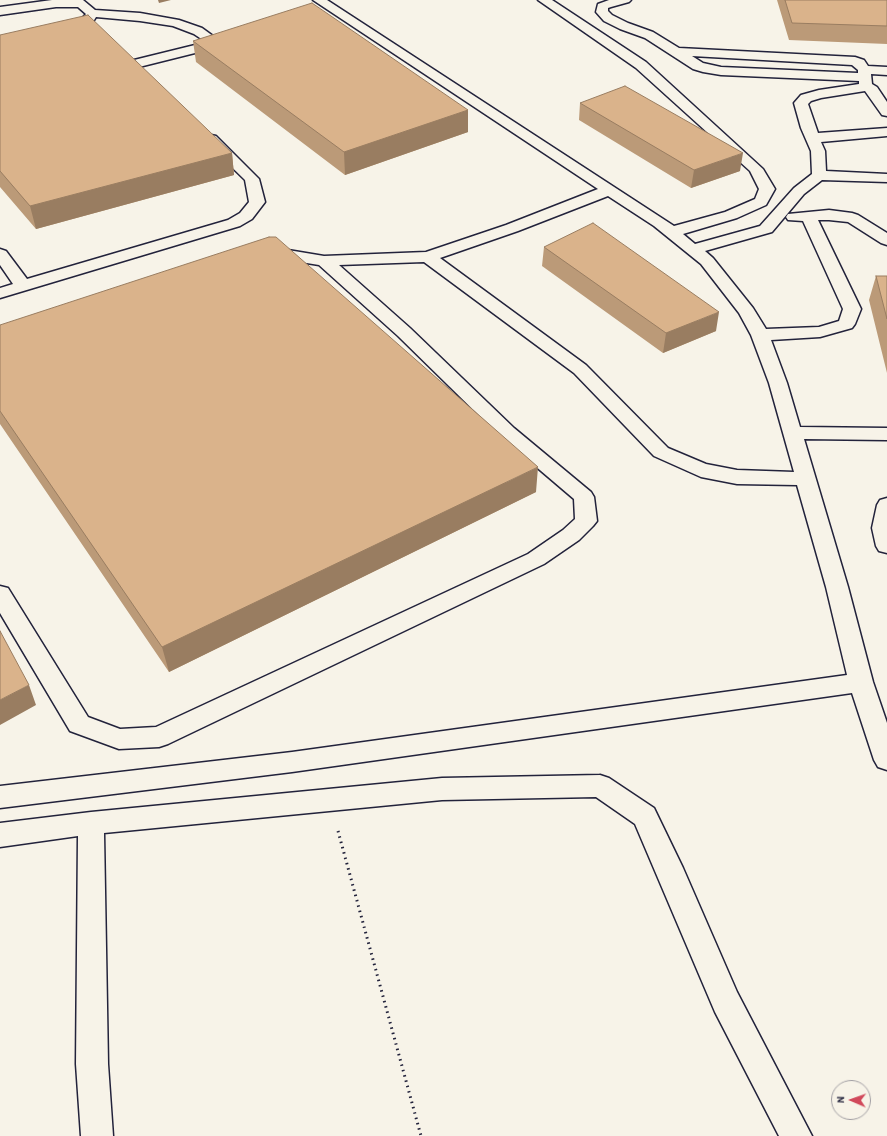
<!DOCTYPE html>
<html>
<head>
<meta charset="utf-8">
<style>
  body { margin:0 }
  #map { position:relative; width:887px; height:1136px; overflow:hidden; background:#f7f3e8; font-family:"Patrick Hand",sans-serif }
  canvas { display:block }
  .north { position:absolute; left:831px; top:1080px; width:40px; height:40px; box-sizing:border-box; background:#f7f3e8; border:1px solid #a29fa3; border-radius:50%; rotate:272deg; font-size:11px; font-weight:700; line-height:16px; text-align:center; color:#22223b }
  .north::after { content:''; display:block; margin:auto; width:14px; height:18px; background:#d1495b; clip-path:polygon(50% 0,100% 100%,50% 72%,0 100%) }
</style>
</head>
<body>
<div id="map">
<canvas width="887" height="1136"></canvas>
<div class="north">N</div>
</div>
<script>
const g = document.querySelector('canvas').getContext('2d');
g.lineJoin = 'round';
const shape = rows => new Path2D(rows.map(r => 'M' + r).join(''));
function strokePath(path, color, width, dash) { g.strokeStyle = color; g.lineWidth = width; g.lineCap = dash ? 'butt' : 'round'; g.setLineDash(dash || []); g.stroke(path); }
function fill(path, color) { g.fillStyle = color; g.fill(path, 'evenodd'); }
const minor = shape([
  [52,0,83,0,95,10,140,13,179,20,202,28,213,36,215,39,214,44,207,50,135,68,130,67,129,64,130,61,199,44,203,40,194,34,173,26,140,21,96,17,91,25,84,27,80,26,78,23,86,14,78,7,56,7,0,15,0,7,52,0],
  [313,0,327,0,674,226,725,212,755,199,759,189,750,171,636,68,538,0,552,0,646,62,763,169,775,189,766,205,737,218,683,234,695,244,760,226,794,188,812,174,811,151,801,128,794,103,801,95,819,90,859,84,859,81,721,75,703,72,693,69,645,38,620,29,604,21,596,12,598,4,609,0,631,0,629,2,611,7,608,8,608,11,612,15,628,23,653,32,679,48,855,57,864,60,868,66,887,67,887,75,871,74,872,84,877,87,887,102,887,116,882,115,865,91,821,98,811,101,808,104,818,133,887,128,887,136,821,142,825,151,826,171,887,174,887,182,822,180,804,194,772,232,705,251,713,258,753,308,766,329,819,327,839,321,843,309,803,221,788,220,786,217,788,214,829,210,852,213,858,215,887,233,887,245,881,243,848,222,829,220,818,220,861,309,855,324,852,328,820,337,771,340,787,383,800,427,887,428,887,440,804,439,848,587,873,682,887,723,887,770,878,767,874,760,852,693,292,772,0,808,0,786,292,752,847,675,826,587,797,485,737,484,701,477,654,456,574,373,424,262,339,265,410,328,514,428,591,492,594,497,597,521,593,526,579,540,544,564,168,744,159,747,119,749,70,731,0,613,0,586,8,588,88,717,120,729,156,727,528,554,563,530,575,519,574,499,500,436,398,336,319,265,282,259,269,259,263,257,261,254,263,251,269,249,282,249,324,256,426,252,506,225,598,189,313,0],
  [692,56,852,65,858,70,858,73,721,67,703,63,692,56],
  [608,196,654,226,701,264,739,313,751,335,769,383,794,472,737,470,706,464,668,448,586,365,440,258,518,231,608,196],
  [211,135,216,136,259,179,265,202,252,219,240,226,0,298,0,288,13,284,0,265,0,249,6,251,27,279,228,220,240,213,249,202,245,180,206,142,204,139,206,136,211,135],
  [887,498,887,553,879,551,876,546,872,528,877,505,880,500,887,498],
  [600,775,609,778,654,808,683,868,737,992,812,1136,779,1136,715,1012,635,824,596,797,442,800,104,833,108,1064,113,1136,81,1136,76,1064,78,836,0,847,0,823,91,812,442,778,600,775]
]);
strokePath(minor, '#22223b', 3);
strokePath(shape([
  [338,831,421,1136]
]), '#22223b', 3, [1.5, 4]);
fill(minor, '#f7f3e8');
fill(shape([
  [777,0,887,0,887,44,789,40],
  [0,35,232,153,234,175,36,229,0,187],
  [193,41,468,110,468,132,345,175,196,62],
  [580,103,740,171,691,188,579,120],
  [544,247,716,331,663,353,542,266],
  [876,276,887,276,887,373,869,300],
  [0,325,536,492,169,672,0,424]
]), '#bb9a78');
fill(shape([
  [158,0,171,0,159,3],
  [468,110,468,132,345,175,344,152],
  [232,153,234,175,36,229,30,206],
  [743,153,740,171,691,188,694,170],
  [719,312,716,331,663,353,666,333],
  [538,467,536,492,169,672,162,647],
  [29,685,36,705,0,725,0,700]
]), '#997d61');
const building = shape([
  [785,0,887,0,887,26,792,23,785,0],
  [312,3,468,110,344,152,193,41,312,3],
  [88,15,232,153,30,206,0,171,0,35,88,15],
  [625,86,743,153,694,170,580,103,625,86],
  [593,223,719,312,666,333,544,247,593,223],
  [269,237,276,237,538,467,162,647,0,411,0,325,269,237],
  [876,276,887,276,887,319,876,276],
  [0,631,29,685,0,700,0,631]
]);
fill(building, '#dab38b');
strokePath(building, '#997d61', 1);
</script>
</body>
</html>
